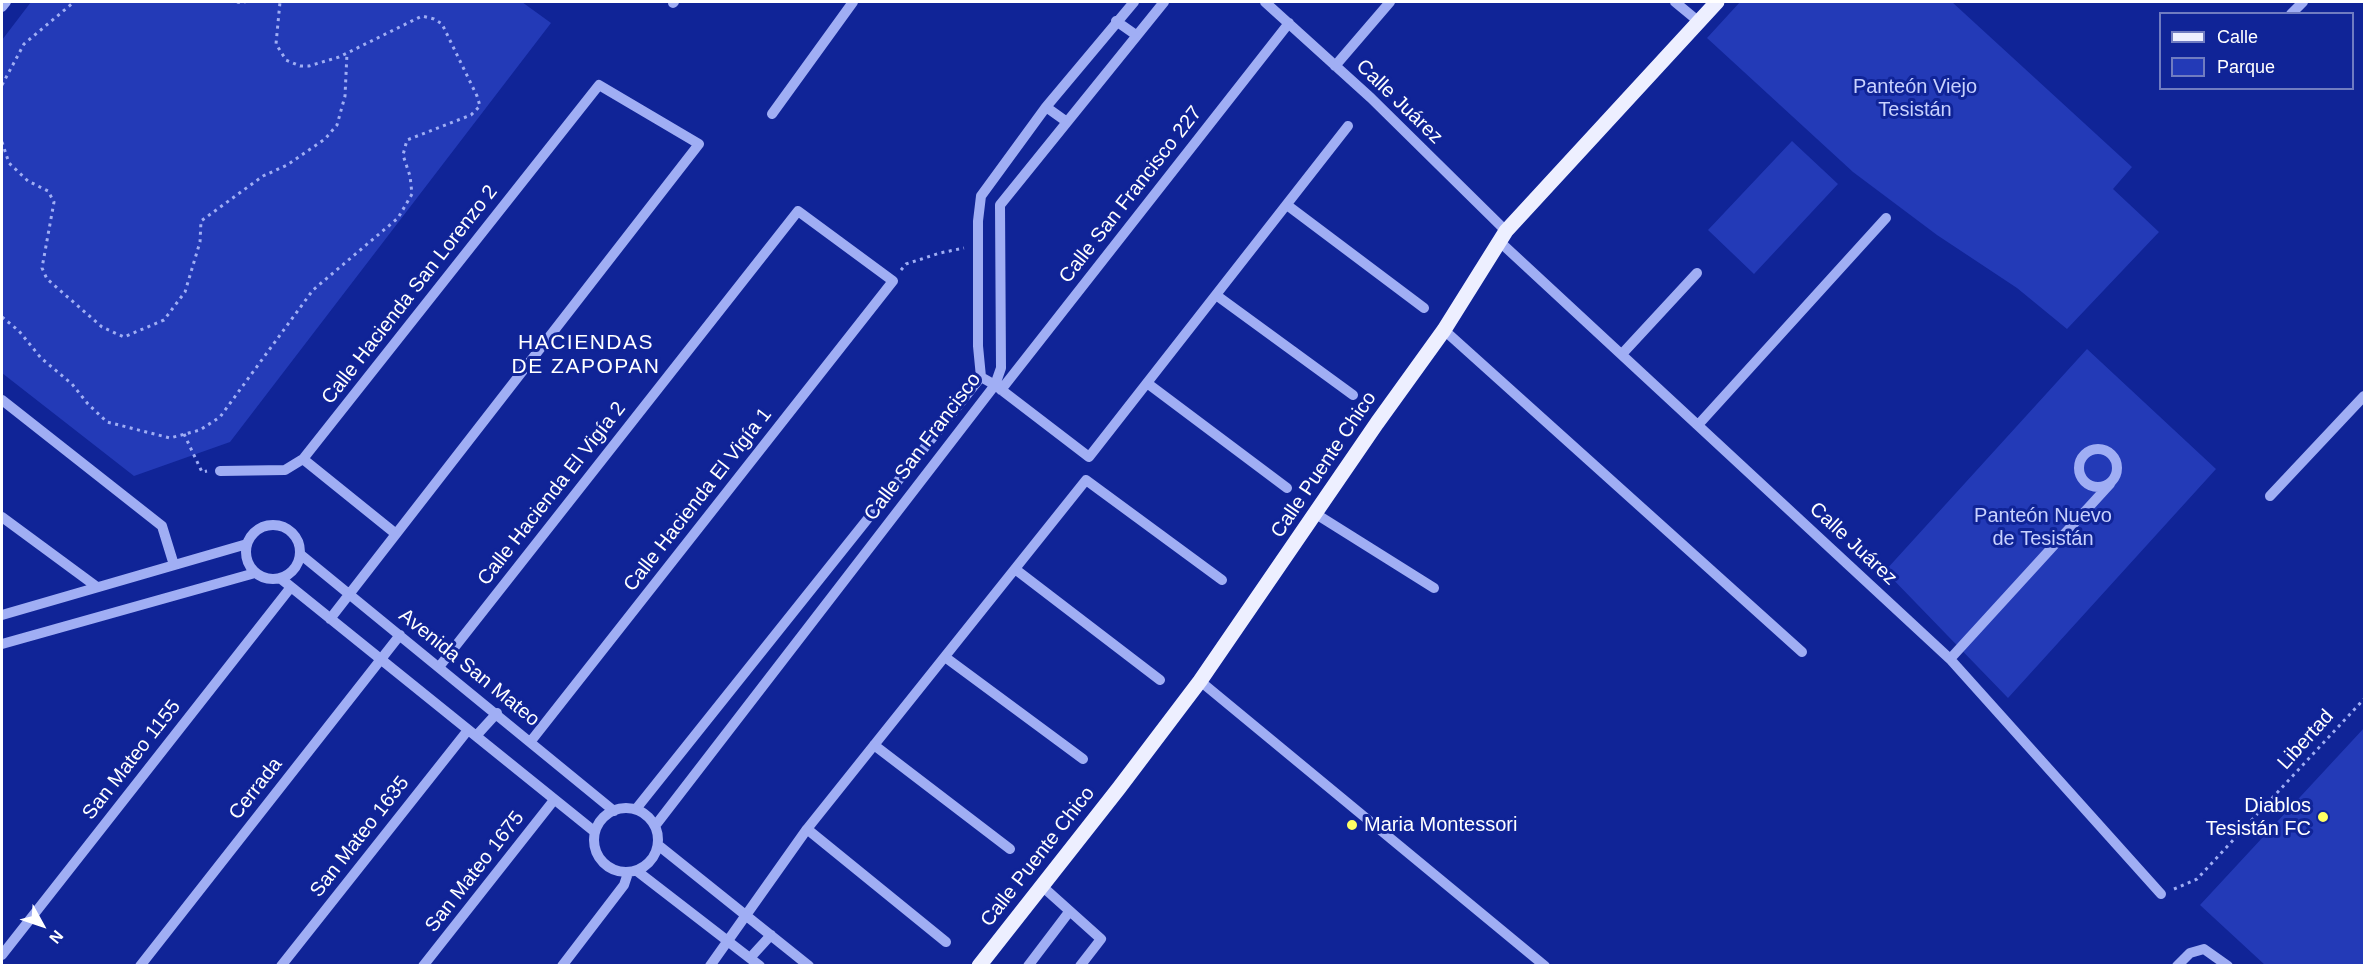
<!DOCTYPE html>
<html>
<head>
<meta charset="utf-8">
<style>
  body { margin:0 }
  #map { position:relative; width:2366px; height:967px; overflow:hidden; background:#102497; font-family:Helvetica,sans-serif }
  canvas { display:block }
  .frame { position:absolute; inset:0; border:3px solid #fff; pointer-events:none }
  .legend { position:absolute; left:2159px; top:12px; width:195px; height:78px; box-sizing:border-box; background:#102497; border:2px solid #707cc1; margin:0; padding:8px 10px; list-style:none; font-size:18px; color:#fff }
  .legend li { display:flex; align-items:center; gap:12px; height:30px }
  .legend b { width:30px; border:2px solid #707cc1 }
  .north { position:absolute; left:12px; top:895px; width:60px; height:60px; -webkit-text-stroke:4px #102497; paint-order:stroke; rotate:130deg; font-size:16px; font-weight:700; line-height:24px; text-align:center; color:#fff }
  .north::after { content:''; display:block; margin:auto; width:21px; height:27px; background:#fff; clip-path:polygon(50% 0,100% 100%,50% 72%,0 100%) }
</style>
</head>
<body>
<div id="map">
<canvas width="2366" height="967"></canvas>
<div class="frame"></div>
<ul class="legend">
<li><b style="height:8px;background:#edefff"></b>Calle</li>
<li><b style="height:16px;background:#233ab7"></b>Parque</li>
</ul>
<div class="north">N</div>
</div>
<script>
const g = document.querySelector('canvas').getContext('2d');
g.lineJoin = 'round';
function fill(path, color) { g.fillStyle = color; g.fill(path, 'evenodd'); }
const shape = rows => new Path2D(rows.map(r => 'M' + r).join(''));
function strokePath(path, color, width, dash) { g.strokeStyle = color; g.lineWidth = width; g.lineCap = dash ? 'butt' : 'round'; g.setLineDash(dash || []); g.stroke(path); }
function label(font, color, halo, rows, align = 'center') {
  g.font = font + ' Helvetica,sans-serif'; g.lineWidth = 6; g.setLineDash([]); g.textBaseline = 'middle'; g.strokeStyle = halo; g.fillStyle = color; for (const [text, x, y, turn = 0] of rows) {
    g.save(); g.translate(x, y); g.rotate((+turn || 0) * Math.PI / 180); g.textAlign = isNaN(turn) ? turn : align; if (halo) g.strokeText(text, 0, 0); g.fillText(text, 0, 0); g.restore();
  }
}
fill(shape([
  [31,2,522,2,551,23,230,442,134,476,2,373,2,40],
  [1740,2,1952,2,2132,167,2113,189,2159,232,2067,329,2017,288,1937,235,1853,172,1707,38],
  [1792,141,1838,184,1754,274,1708,230],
  [2087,349,2216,469,2008,698,1885,571],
  [2364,728,2364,965,2265,965,2200,905]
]), '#233ab7');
strokePath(shape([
  [237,2,242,3,245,2],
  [2,85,24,44,74,2],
  [2,142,9,163,28,181,48,191,54,202,42,268,47,279,102,327,124,337,164,320,185,292,200,242,201,221,263,176,287,165,325,139,337,125,345,96,347,53],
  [901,270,906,264,940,253,964,248],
  [2,317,19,331,41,358,72,384,88,404,107,422,170,438,200,430,220,417,313,290,398,218,412,194,410,176,403,155,407,140,471,115,480,106,477,96,442,24,434,19,422,16,339,57,309,66,300,66,286,60,276,44,280,2],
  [184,434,202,472,207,471],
  [2174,889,2197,879,2364,699]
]), '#a0aef4', 3, [3, 4.5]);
strokePath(shape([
  [1265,2,1371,98,1506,231],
  [1675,2,1698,21],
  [673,3,674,2],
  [2,7,6,2],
  [2291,14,2303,2],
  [1116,21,1136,35],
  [1335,66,1390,2],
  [1046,107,1067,122],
  [772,114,853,2],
  [1287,205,1424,308],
  [1500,242,1950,659,2161,894],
  [1216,295,1353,395],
  [1444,330,1802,652],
  [1622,354,1697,273],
  [981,377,995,385,1089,457,1348,126],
  [1147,383,1287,488],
  [1001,390,1289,23],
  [2,400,162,526,174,565],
  [1698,425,1886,218],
  '2079 468a19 19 0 1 1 38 0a19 19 0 1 1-38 0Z',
  [303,459,396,534],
  [220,471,285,470,303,459,599,85,699,144,330,619],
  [2270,496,2364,396],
  [1316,514,1434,588],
  [2,517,97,587],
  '246 552a27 27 0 1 1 54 0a27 27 0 1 1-54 0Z',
  [300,554,614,811],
  [1015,569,1160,680],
  [280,578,595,832],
  [2,615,247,544],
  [2,644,255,573],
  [945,657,1083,759],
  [1950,659,2110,484],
  [439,667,798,211,893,281,531,741],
  [1200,681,1545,966],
  [476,736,497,713],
  [874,745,1010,849],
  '594 840a32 32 0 1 1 64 0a32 32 0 1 1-64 0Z',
  [636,809,981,377,978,346,978,221,981,196,1046,107,1134,2],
  [655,826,995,385,1001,368,1000,205,1164,2],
  [807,829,946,942],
  [658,845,809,966],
  [637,871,760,966],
  [1043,887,1101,939,1080,966],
  [2,955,291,587],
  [750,958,771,935],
  [140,966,400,635],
  [281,966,468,730],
  [423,966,554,800],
  [562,966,624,885,628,873],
  [710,966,807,829,1086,480,1222,580],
  [1028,966,1069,912],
  [2177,966,2190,953,2204,949,2228,966]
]), '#a0aef4', 10);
strokePath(shape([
  [979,966,1119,788,1200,681,1377,423,1444,330,1506,231,1717,2]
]), '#edefff', 15);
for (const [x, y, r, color] of [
  [2323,817,6,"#ffff63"],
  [1352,825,6,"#ffff63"]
]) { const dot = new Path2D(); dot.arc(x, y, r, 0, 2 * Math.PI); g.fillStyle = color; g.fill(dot); strokePath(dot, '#102497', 2); }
label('20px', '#c8d1fe', '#102497', [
  ["Panteón Viejo",1915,87],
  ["Tesistán",1915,110],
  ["Panteón Nuevo",2043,516],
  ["de Tesistán",2043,539]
]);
label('20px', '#fff', '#102497', [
  ["Calle Juárez",1399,102,44],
  ["Calle San Francisco 227",1131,195,-52],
  ["Calle Hacienda San Lorenzo 2",410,295,-52],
  ["Calle San Francisco",923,447,-53],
  ["Calle Puente Chico",1324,465,-56],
  ["Calle Hacienda El Vigía 2",552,494,-52],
  ["Calle Hacienda El Vigía 1",698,500,-52],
  ["Calle Juárez",1853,544,43],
  ["Avenida San Mateo",469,668,39],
  ["Libertad",2306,740,-48],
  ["San Mateo 1155",132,760,-52],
  ["Cerrada",256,789,-52],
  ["San Mateo 1635",360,837,-52],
  ["Calle Puente Chico",1038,857,-52],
  ["San Mateo 1675",475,872,-52]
]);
label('20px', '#fff', '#102497', [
  ["Diablos",2311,806],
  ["Tesistán FC",2311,829],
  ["Maria Montessori",1364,825,"left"]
], 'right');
g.letterSpacing = '1.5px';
label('21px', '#fff', '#102497', [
  ["HACIENDAS",586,343],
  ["DE ZAPOPAN",586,367]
]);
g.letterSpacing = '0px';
</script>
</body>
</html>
